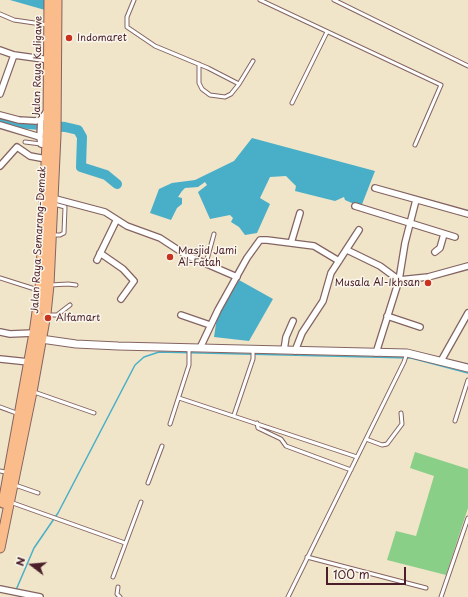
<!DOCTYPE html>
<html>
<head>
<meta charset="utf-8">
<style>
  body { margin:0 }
  #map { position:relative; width:468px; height:597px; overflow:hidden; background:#f0e5c9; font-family:"Playpen Sans",sans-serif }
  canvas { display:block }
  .north { position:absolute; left:12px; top:545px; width:40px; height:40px; -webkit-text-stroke:3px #fbf7ec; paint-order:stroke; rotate:286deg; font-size:11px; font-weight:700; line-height:16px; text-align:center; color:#4a1f2b }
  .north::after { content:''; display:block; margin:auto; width:14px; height:18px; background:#4a1f2b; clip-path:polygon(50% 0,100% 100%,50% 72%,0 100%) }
  .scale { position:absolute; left:326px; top:567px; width:80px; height:18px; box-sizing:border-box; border:2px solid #4a1f2b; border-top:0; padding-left:5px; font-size:12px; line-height:14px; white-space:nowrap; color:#4a1f2b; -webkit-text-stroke:3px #fbf7ec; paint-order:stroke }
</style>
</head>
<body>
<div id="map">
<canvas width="468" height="597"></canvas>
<div class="north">N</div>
<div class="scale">100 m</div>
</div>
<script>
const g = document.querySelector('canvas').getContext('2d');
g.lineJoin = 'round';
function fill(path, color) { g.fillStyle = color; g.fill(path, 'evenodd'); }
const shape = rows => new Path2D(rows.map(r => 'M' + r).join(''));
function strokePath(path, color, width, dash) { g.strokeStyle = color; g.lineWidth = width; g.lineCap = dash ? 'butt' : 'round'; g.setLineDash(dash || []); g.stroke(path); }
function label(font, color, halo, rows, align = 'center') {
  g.font = font + ' "Playpen Sans",sans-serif'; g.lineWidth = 3; g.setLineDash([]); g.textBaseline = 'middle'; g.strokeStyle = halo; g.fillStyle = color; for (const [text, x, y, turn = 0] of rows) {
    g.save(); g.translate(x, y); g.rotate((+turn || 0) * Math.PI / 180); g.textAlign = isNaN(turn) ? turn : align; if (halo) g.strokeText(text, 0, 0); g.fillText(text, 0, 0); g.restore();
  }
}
fill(shape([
  [415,452,468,469,468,508,446,575,387,560,396,531,416,536,434,476,410,468]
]), '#8acf88');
fill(shape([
  [10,0,44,0,45,10],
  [252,138,375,171,361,207,345,200,344,197,335,201,295,191,296,186,286,176,270,177,260,198,270,204,257,233,245,235,239,227,231,222,233,218,230,215,210,219,198,192,207,185,205,182,198,187,185,188,182,191,178,197,182,198,182,204,177,208,171,220,150,213,159,189,172,183,195,180,234,161],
  [239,280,273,299,249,341,214,337,217,317]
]), '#49afc8');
strokePath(shape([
  [16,590,34,548,58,513,135,365,144,357,159,352,411,358,468,373]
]), '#49afc8', 1.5);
strokePath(shape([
  [0,118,16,123,65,127,78,130,82,137,81,167,106,175,117,184]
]), '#49afc8', 10);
const service = shape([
  [134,0,127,17,127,27,155,46,208,68,239,84,253,61],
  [260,0,441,85,415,145],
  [334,0,468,66],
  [0,14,14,20,48,25],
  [199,64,199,83,202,89,210,95,225,97,231,94,239,84],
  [292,103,327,32],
  [25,142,41,144],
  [52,235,60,235,64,233,65,207,54,204],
  [206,263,214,234],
  [0,278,38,290],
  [50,285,68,284,76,285],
  [47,315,57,315,70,305],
  [34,392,94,413],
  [179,398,357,457],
  [0,407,19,414],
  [234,415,253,359,253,350],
  [455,421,468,380],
  [257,423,258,428,281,439,286,446,351,470],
  [170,424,189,365,189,349],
  [366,439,382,445,387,444,402,424,401,413],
  [0,471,5,472],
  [148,483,162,446],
  [15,485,38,493],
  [10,502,125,543],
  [307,557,426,588],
  [113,577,141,502],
  [118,587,117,594,120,597],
  [288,597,404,362,407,353],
  [441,597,468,518]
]);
const minor = shape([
  [0,50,14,55,50,60],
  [0,94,14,55],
  [0,115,19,120,36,121,42,118,48,110],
  [0,125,40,137,41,144,47,145],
  [40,137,41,119],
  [0,166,17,147,30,156,46,159],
  [375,188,468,214],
  [52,198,105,212,127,226,160,238,186,255,237,277],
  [355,206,455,237],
  [291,243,300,213],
  [347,250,380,266,399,280,428,277,468,266],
  [435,252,440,248,444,234],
  [100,253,123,269,134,281,121,299],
  [97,260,116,221],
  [181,315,210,325],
  [387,316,420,327],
  [0,332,10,334,34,333],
  [200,348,218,310,247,258,260,240,267,240,314,246,339,261],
  [284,350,286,337,293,321],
  [295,351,302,333,323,301,331,273,359,230],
  [376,353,399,280,405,243,416,200],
  [0,359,29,362],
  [441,361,468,313],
  [0,589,40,597]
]);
const tertiary = shape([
  [41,339,76,344,118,346,407,353,468,368]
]);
const trunk = shape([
  [3,503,34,333,40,291,48,121,49,0],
  [0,548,32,392,46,314,49,285,56,135,57,0]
]);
strokePath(service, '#846462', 5);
strokePath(minor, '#846462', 8);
strokePath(tertiary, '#846462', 9);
strokePath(trunk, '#846462', 11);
strokePath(service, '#fff', 3);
strokePath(minor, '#fff', 5.5);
strokePath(tertiary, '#fff', 7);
strokePath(trunk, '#fabc8b', 9);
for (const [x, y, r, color] of [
  [69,38,4,"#c8321e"],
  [170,257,4,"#c8321e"],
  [428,283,4,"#c8321e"],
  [48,318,4,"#c8321e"]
]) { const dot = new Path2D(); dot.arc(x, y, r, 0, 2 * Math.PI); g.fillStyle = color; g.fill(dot); strokePath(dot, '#fbf7ec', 1.5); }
label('10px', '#4a1f2b', '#fbf7ec', [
  ["Indomaret",77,38],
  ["Masjid Jami",178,251],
  ["Al-Fatah",178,263],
  ["Musala Al-Ikhsan",420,283,"right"],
  ["Alfamart",56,318]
], 'left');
label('10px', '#4a1f2b', '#fbf7ec', [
  ["Jalan Raya Kaligawe",38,67,-89],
  ["Jalan Raya Semarang-Demak",39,240,-87]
]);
</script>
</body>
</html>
